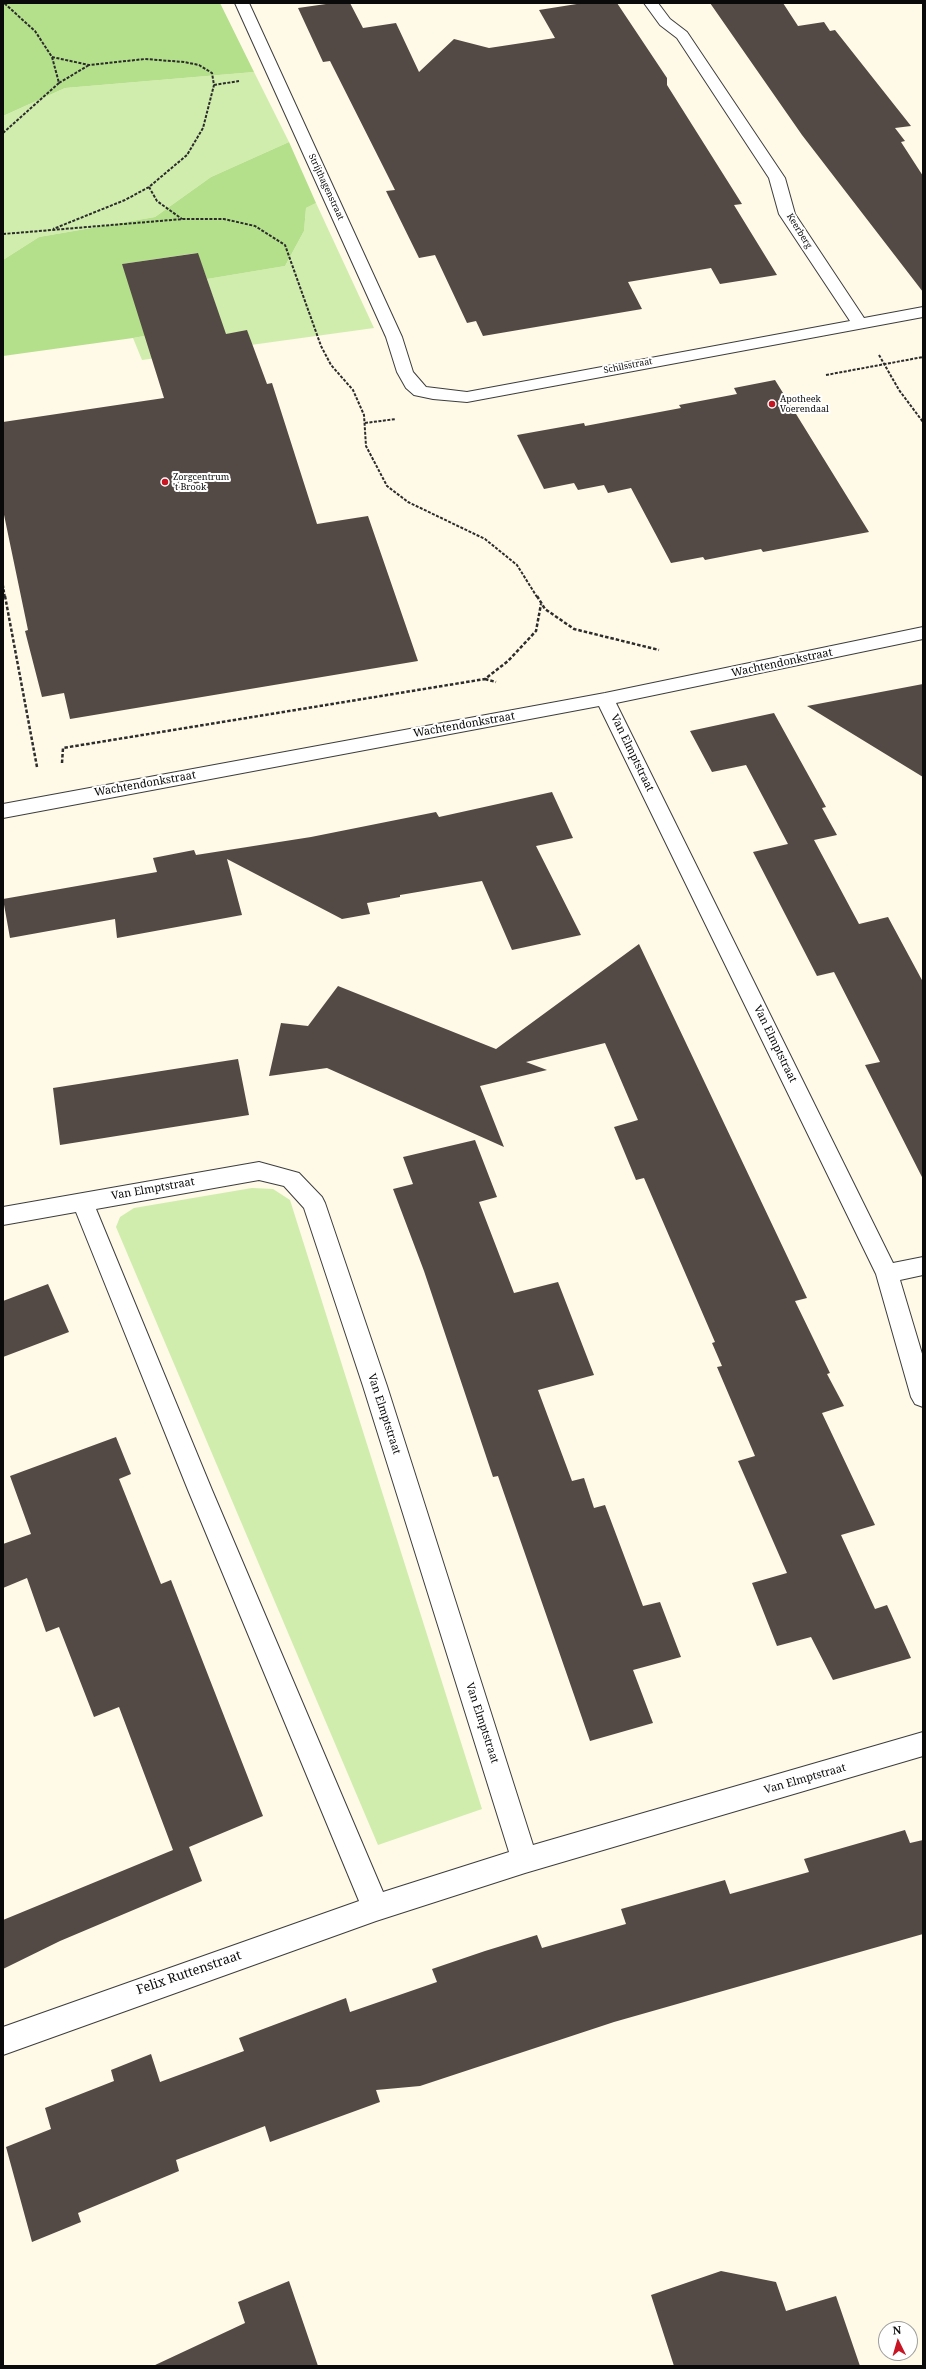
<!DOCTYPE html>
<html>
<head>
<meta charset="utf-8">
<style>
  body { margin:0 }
  #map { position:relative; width:926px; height:2369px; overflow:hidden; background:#fff9e7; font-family:"Noto Serif",serif }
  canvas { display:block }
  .frame { position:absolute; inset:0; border:4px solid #0a0a0a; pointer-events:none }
  .north { position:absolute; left:878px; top:2321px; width:40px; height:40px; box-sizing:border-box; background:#fff; border:1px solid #9d9d9d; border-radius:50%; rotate:355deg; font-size:11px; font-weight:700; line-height:16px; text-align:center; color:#0a0a0a }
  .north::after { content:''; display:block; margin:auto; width:14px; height:18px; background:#c71524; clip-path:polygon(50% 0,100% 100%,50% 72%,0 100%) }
</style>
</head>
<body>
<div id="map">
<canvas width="926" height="2369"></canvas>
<div class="frame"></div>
<div class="north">N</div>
</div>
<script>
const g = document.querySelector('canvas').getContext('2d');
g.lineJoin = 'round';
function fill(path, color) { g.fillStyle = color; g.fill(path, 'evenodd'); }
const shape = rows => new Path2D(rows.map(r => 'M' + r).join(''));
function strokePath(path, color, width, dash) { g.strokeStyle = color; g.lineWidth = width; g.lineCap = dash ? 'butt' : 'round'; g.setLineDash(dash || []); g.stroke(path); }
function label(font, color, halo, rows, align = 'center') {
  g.font = font + ' "Noto Serif",serif'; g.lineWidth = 4; g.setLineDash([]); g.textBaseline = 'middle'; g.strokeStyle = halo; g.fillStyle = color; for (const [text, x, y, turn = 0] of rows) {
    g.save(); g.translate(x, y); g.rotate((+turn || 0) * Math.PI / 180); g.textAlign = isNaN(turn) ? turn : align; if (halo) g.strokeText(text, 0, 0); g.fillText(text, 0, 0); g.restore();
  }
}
fill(shape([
  [254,72,289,142,211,177,155,217,39,237,3,260,3,116,65,88],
  [316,203,374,328,142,360,133,338,219,322,218,313,207,279,285,266,304,231,306,208],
  [252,1188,273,1189,290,1200,482,1809,378,1845,116,1227,120,1217,134,1208]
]), '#d0edad');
fill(shape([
  [3,3,220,3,254,72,65,88,3,116],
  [289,142,316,203,306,208,304,231,285,266,207,279,197,253,122,264,219,322,133,338,3,356,3,260,39,237,155,217,211,177]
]), '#b4df8b');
fill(shape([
  [333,3,350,3,363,28,396,23,419,72,454,39,489,48,555,38,539,10,583,3,617,3,667,78,667,85,742,204,734,205,777,275,720,284,711,268,628,282,642,309,483,336,476,321,467,323,435,255,419,258,386,191,395,190,330,61,323,62,298,8],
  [710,3,783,3,798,26,824,22,830,31,835,30,911,126,895,128,905,141,901,142,923,176,923,292,802,135],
  [198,253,226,334,247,330,267,384,272,383,317,524,368,516,418,661,70,719,64,693,42,697,25,631,28,630,3,510,3,422,164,398,122,264],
  [775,380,869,532,763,552,761,549,705,560,703,557,671,563,631,488,608,493,604,485,578,490,574,483,544,489,517,435,584,423,585,426,681,408,679,405,737,394,734,388],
  [923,684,923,777,807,706],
  [774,713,826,807,822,808,837,835,814,840,859,924,888,917,923,982,923,1179,865,1065,880,1062,834,972,817,976,753,852,788,844,746,765,712,772,690,731],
  [552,792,573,838,536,846,581,935,512,950,482,881,400,895,400,897,367,903,370,914,342,919,227,859,242,915,117,938,115,919,10,938,3,899,157,872,153,858,194,850,196,855,311,837,436,812,439,817],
  [639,944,807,1298,795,1301,830,1373,827,1374,844,1406,822,1413,875,1525,841,1535,875,1609,887,1605,911,1658,833,1680,811,1637,777,1646,752,1583,787,1573,738,1461,755,1456,717,1367,722,1366,712,1343,715,1342,644,1178,636,1180,614,1127,638,1120,605,1043,526,1062,547,1070,480,1086,504,1147,327,1068,269,1076,281,1023,308,1026,338,986,496,1049],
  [238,1059,249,1115,60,1145,53,1088],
  [475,1140,497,1197,479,1202,514,1293,558,1282,594,1375,538,1390,572,1481,584,1478,594,1508,605,1505,643,1606,660,1602,681,1657,633,1670,653,1723,590,1741,498,1476,493,1477,424,1271,393,1189,413,1184,403,1157],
  [48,1284,69,1332,3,1357,3,1301],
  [116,1437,131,1474,119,1479,161,1584,171,1580,263,1816,189,1847,202,1881,60,1941,3,1969,3,1920,173,1850,119,1707,94,1717,59,1627,46,1632,27,1578,3,1588,3,1544,31,1534,10,1476],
  [905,1830,910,1843,923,1840,923,1934,614,2022,420,2086,376,2090,380,2102,270,2142,265,2126,176,2160,179,2171,78,2213,81,2222,32,2242,6,2147,51,2129,45,2108,114,2081,111,2070,151,2054,160,2082,244,2051,239,2038,346,1998,350,2012,437,1982,432,1969,485,1951,537,1935,542,1948,626,1924,621,1909,725,1880,730,1894,809,1872,804,1859],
  [721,2271,776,2282,786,2311,836,2296,860,2366,674,2366,651,2295],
  [289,2281,318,2366,153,2366,245,2323,238,2302]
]), '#544a45');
const street = shape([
  [235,3,249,3,402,337,413,372,426,387,467,392,850,321,779,214,769,178,677,38,660,25,644,3,658,3,670,19,687,32,785,178,795,214,864,318,923,307,923,317,467,402,433,399,414,395,406,388,397,372,386,337,235,3],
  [923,627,923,639,616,703,893,1263,923,1257,923,1275,900,1280,923,1357,923,1407,915,1404,911,1397,876,1274,599,706,3,818,3,804,605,693,923,627],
  [259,1162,299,1173,322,1197,325,1203,387,1386,533,1845,923,1732,923,1756,525,1873,376,1921,3,2055,3,2027,359,1901,188,1490,76,1212,3,1225,3,1207,259,1162],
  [259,1180,284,1186,304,1208,363,1386,509,1852,383,1892,212,1490,96,1209,259,1180]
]);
strokePath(street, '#3d3d3d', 2);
strokePath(shape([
  [52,57,89,65,145,59,184,62,199,65,212,73,214,85,203,128,187,155,149,187,125,200,53,229],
  [59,83,89,65],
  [214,85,239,81],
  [3,133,59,83,52,57,35,31,4,3],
  [149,187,157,201,182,219],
  [3,234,183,219,224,219,255,226,285,245,321,346,331,365,353,390,364,415,366,446,387,486,408,502,485,539,517,565,537,597],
  [879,355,899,390,923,422],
  [826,375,923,357],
  [365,423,396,419],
  [3,585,5,597]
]), '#2c2c2c', 2, [3, 1.5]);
strokePath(shape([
  [5,596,37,767],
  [537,596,545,609,574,629,659,650],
  [485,679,496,682],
  [62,763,63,748,485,679,508,661,536,631,541,604]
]), '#2c2c2c', 2.5, [3.5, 2]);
fill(street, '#fff');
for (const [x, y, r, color] of [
  [772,404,4,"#c71524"],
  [165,482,4,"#c71524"]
]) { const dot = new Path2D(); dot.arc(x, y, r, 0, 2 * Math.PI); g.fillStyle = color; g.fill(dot); strokePath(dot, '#fff', 1.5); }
label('9px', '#0a0a0a', '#fff', [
  ["Strijthagenstraat",326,187,65],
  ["Keerberg",799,231,58],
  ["Schilsstraat",628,366,-11]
]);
label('9px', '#0a0a0a', '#fff', [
  ["Apotheek",780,399],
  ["Voerendaal",780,409],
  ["Zorgcentrum",173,477],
  ["'t Brook",173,487]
], 'left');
label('11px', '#0a0a0a', '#fff', [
  ["Wachtendonkstraat",782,663,-12],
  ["Wachtendonkstraat",464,725,-10],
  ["Van Elmptstraat",632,753,64],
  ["Wachtendonkstraat",145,784,-10],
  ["Van Elmptstraat",775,1044,64],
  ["Van Elmptstraat",153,1189,-10],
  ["Van Elmptstraat",384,1414,72],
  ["Van Elmptstraat",482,1723,72],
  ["Van Elmptstraat",805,1779,-16]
]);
label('13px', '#0a0a0a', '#fff', [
  ["Felix Ruttenstraat",189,1973,-19]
]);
</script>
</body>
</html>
